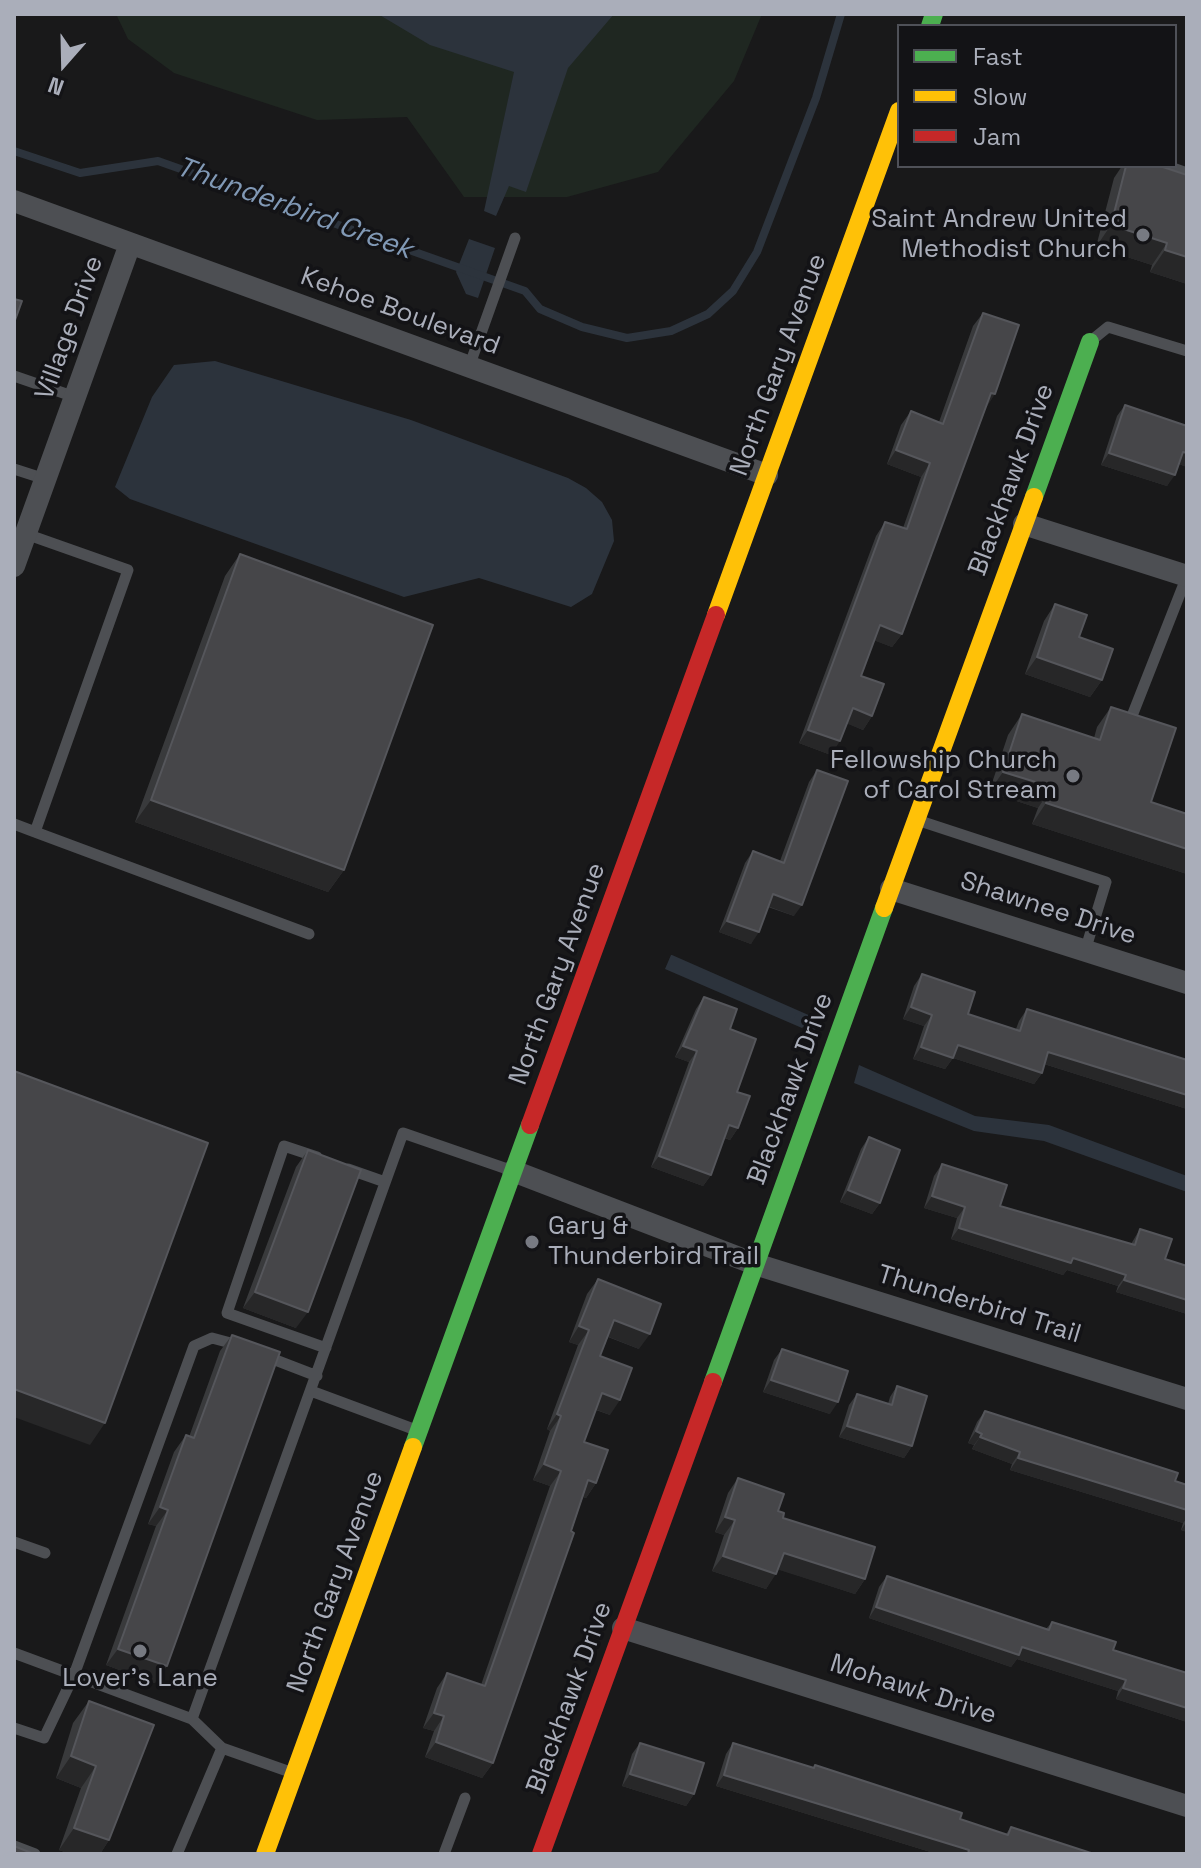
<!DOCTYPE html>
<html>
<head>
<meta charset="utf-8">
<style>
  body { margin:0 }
  #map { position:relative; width:1201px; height:1868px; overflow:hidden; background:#19191a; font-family:"Space Grotesk",sans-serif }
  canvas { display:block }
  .frame { position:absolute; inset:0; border:16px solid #aaaeba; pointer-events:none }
  .legend { position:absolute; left:897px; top:24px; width:280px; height:144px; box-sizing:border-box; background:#131316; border:2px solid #4f5158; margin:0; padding:10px 14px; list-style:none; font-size:24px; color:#aaaeba }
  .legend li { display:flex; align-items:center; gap:16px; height:40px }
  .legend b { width:40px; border:2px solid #4f5158 }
  .north { position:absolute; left:24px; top:24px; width:80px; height:80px; -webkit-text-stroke:6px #131316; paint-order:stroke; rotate:200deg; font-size:22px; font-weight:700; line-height:32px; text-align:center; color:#aaaeba }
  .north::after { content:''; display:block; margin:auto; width:28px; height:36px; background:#aaaeba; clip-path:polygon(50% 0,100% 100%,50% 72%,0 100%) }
</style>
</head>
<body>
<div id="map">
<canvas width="1201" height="1868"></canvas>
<div class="frame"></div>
<ul class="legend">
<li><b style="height:10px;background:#4caf50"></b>Fast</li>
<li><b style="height:10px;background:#ffc107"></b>Slow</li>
<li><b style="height:10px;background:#c62828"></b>Jam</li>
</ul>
<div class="north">N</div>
</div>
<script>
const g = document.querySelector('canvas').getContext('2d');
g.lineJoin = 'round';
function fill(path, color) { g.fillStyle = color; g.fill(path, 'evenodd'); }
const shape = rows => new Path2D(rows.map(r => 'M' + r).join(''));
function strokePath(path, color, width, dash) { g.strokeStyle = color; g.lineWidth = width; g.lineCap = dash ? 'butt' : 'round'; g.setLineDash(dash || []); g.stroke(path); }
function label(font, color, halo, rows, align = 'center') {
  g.font = font + ' "Space Grotesk",sans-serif'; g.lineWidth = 7; g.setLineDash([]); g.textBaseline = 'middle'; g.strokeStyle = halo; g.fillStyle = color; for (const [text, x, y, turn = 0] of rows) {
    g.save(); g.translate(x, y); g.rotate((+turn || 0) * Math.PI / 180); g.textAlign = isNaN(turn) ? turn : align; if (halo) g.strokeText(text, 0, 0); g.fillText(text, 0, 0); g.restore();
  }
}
fill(shape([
  [116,14,762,14,734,81,658,172,567,197,464,197,407,117,317,120,174,73,128,39]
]), '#1f2721');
fill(shape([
  [378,14,614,14,568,68,526,192,509,186,496,216,484,211,514,72,430,45],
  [469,239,495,248,478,298,466,294,456,272],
  [215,361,411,420,568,478,586,488,602,502,612,520,614,541,592,594,571,607,479,578,404,597,130,499,115,487,152,397,174,365],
  [671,955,672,955,813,1017,802,1028,665,969],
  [859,1065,975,1116,1049,1125,1187,1176,1187,1192,1044,1141,974,1131,854,1083]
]), '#2c333c');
strokePath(shape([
  [14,151,80,173,158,161,525,291,540,309,582,327,627,338,671,331,708,314,733,291,757,252,816,98,841,14],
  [799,1017,813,1026]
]), '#2c333c', 8);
strokePath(shape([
  [1167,166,1187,173],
  [1092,340,1108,327,1187,351],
  [469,367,515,238],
  [14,376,75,397],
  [14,469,45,479],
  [26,534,128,570,35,832,309,934],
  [1130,721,1187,576],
  [920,821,1106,882,1085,951],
  [14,824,35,832],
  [317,1157,284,1146,227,1313,326,1348],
  [348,1169,385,1182],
  [265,1356,317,1376],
  [311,1391,416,1430],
  [14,1542,45,1553],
  [14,1653,192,1719,222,1748,293,1773],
  [192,1719,403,1133,513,1171],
  [14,1728,44,1738,74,1675,194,1346,212,1338,238,1345],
  [14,1846,35,1854],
  [177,1854,222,1748],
  [444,1854,465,1798]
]), '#4d4f53', 11);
strokePath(shape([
  [14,201,767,475],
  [1024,524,1187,576],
  [14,566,130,244],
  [891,889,1187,983],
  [513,1171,755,1264,1187,1399],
  [623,1628,1187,1806]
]), '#4d4f53', 22);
strokePath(shape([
  [930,26,934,14],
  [1034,497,1090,342],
  [713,1382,884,908],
  [413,1447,530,1125]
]), '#4caf50', 18);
strokePath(shape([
  [716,615,899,111],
  [884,908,1034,497],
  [265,1854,413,1447]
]), '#ffc107', 18);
strokePath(shape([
  [530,1125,716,615],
  [541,1854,713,1382]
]), '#c62828', 18);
fill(shape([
  [1122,166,1160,166,1186,174,1187,173,1187,284,1150,272,1152,265,1096,247,1114,178],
  [983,313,986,408,902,634,892,647,874,640,861,676,872,716,863,730,847,723,831,755,799,743,876,536,885,522,903,528,921,477,887,464,901,425,911,411,939,422,973,326],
  [1125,405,1187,426,1187,467,1179,464,1167,486,1101,465,1117,416],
  [240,554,344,870,328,892,135,822,225,576],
  [1055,604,1079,637,1102,680,1090,697,1025,674,1044,621],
  [1111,707,1151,802,1187,814,1187,874,1032,824,1038,808,989,792,1008,735,1022,714,1094,738,1097,727],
  [817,770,794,916,768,907,751,944,719,932,745,863,753,851,780,861,809,782],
  [922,974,968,1014,1016,1029,1019,1021,1027,1009,1187,1060,1187,1109,1044,1064,1042,1073,1034,1084,953,1058,945,1069,913,1059,924,1026,903,1019,914,986],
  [704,997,730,1029,737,1092,738,1128,730,1140,724,1138,711,1175,703,1186,651,1167,689,1062,675,1057,696,1009],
  [869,1137,880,1203,872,1214,840,1202,861,1149],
  [308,1150,296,1328,243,1308,296,1167],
  [942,1164,1000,1206,1131,1244,1140,1229,1165,1259,1187,1266,1187,1314,1116,1292,1118,1286,1067,1270,1063,1275,951,1239,957,1218,924,1208,934,1176],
  [598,1279,639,1349,608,1337,600,1356,610,1415,596,1410,584,1442,596,1483,586,1498,583,1497,493,1763,482,1778,425,1757,434,1731,423,1728,437,1688,447,1673,481,1685,550,1486,533,1480,550,1431,547,1429,578,1345,569,1342,587,1294],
  [232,1335,155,1683,106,1665,156,1526,148,1524,174,1452,186,1435,189,1437,220,1351],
  [782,1349,830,1414,763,1392,774,1360],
  [897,1386,912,1446,904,1458,839,1437,849,1405,857,1394,888,1404,890,1397],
  [985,1411,1187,1485,1187,1532,1181,1530,1183,1523,1010,1470,1012,1464,972,1449,974,1445,968,1443,977,1422],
  [738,1478,778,1511,783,1518,865,1579,855,1594,778,1569,766,1589,712,1571,724,1535,715,1532,728,1493],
  [887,1576,1046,1629,1052,1622,1113,1650,1187,1673,1187,1722,1116,1699,1118,1691,1017,1659,1011,1667,869,1618,879,1587],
  [89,1701,109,1840,100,1854,70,1854,59,1850,81,1788,56,1778,73,1723],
  [640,1743,694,1794,686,1806,622,1786,632,1754],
  [733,1743,812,1768,815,1765,960,1819,1006,1834,1011,1827,1094,1854,937,1854,716,1786,726,1754]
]), '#393a3c');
fill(shape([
  [1111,225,1167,243,1152,265,1096,247],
  [1165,250,1187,257,1187,284,1150,272],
  [991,393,995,394,986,408],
  [896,450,930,463,921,477,887,464],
  [1183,452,1187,453,1187,467,1175,463],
  [1109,453,1175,475,1167,486,1101,465],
  [880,625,902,634,892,647,870,639],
  [1037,657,1102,680,1090,697,1025,674],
  [853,708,872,716,863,730,843,722],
  [808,730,840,741,831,755,799,743],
  [1003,772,1052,787,1038,808,989,792],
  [151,800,344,870,328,892,135,822],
  [1046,803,1187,849,1187,874,1032,824],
  [773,894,802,905,794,916,765,905],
  [727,921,759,932,751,944,719,932],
  [911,1007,932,1015,924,1026,903,1019],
  [958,1045,1042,1073,1034,1084,953,1058,945,1069,913,1059,921,1047],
  [683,1046,697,1051,689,1062,675,1057],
  [1048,1052,1187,1095,1187,1109,1041,1063],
  [729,1125,738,1128,730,1140,721,1136],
  [659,1156,711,1175,703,1186,651,1167],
  [848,1190,880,1203,872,1214,840,1202],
  [932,1196,965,1207,957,1218,924,1208],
  [959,1228,1073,1258,1126,1275,1118,1286,1067,1270,1063,1275,951,1239],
  [1124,1280,1187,1300,1187,1314,1116,1292],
  [255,1292,308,1312,296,1328,243,1308],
  [614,1320,650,1334,639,1349,604,1335],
  [579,1326,589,1330,578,1345,569,1342],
  [771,1380,838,1402,830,1414,763,1392],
  [14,1389,105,1423,90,1445,14,1417],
  [602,1393,620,1400,610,1415,592,1408],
  [557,1414,561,1416,550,1431,547,1429],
  [847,1426,912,1446,904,1458,839,1437],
  [976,1431,982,1434,974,1445,968,1443],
  [980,1437,1020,1452,1012,1464,972,1449],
  [1018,1458,1187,1510,1187,1518,1183,1523,1010,1470],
  [544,1464,561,1471,550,1486,533,1480],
  [588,1480,596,1483,586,1498,578,1495],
  [160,1507,168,1510,156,1526,148,1524],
  [725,1517,735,1520,724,1535,715,1532],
  [1187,1521,1187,1532,1181,1530],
  [784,1553,865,1579,855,1594,773,1568],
  [723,1556,776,1574,766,1589,712,1571],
  [876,1607,1022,1647,1126,1680,1118,1691,1017,1659,1011,1667,869,1618],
  [118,1649,167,1666,155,1683,106,1665],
  [1123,1688,1187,1708,1187,1722,1116,1699],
  [434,1713,444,1716,434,1731,423,1728],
  [436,1742,493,1763,482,1778,425,1757],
  [71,1756,96,1766,81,1788,56,1778],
  [630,1774,694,1794,686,1806,622,1786],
  [724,1775,969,1850,966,1854,937,1854,716,1786],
  [74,1828,109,1840,100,1854,70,1854,59,1850]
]), '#272728');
const building = shape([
  [1126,166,1160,166,1187,175,1187,257,1165,250,1167,243,1111,225,1126,166],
  [14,299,22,301,14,323,14,299],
  [983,313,1019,325,995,394,991,393,902,634,880,625,861,676,884,684,872,716,853,708,840,741,808,730,885,522,907,529,930,463,896,450,911,411,943,424,983,313],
  [1125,405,1187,426,1187,453,1183,452,1175,475,1109,453,1125,405],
  [240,554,433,625,344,870,151,800,240,554],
  [1055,604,1087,615,1079,637,1113,649,1102,680,1037,657,1055,604],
  [1111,707,1176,728,1151,802,1187,814,1187,849,1046,803,1052,787,1003,772,1022,714,1100,740,1111,707],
  [817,770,848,781,802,905,773,894,759,932,727,921,753,851,784,863,817,770],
  [922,974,975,992,968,1014,1020,1031,1027,1009,1187,1060,1187,1095,1048,1052,1042,1073,958,1045,953,1058,921,1047,932,1015,911,1007,922,974],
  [704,997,737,1009,730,1029,756,1039,737,1092,750,1096,738,1128,729,1125,711,1175,659,1156,697,1051,683,1046,704,997],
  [14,1071,208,1143,105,1423,14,1389,14,1071],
  [869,1137,900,1150,880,1203,848,1190,869,1137],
  [308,1150,361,1170,308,1312,255,1292,308,1150],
  [942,1164,1007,1185,1000,1206,1135,1245,1140,1229,1172,1239,1165,1259,1187,1266,1187,1300,1124,1280,1126,1275,1073,1258,1071,1263,959,1228,965,1207,932,1196,942,1164],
  [598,1279,661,1304,650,1334,614,1320,600,1356,632,1368,620,1400,602,1393,584,1442,608,1450,596,1483,588,1480,571,1531,574,1533,493,1763,436,1742,444,1716,434,1713,447,1673,485,1686,561,1471,544,1464,561,1416,557,1414,589,1330,579,1326,598,1279],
  [232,1335,280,1352,167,1666,118,1649,168,1510,160,1507,186,1435,194,1438,232,1335],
  [782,1349,848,1371,838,1402,771,1380,782,1349],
  [897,1386,927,1396,912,1446,847,1426,857,1394,892,1405,897,1386],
  [985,1411,1178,1473,1175,1481,1187,1485,1187,1510,1018,1458,1020,1452,980,1437,982,1434,976,1431,985,1411],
  [738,1478,784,1494,778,1511,784,1513,783,1518,875,1547,865,1579,784,1553,776,1574,723,1556,735,1520,725,1517,738,1478],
  [887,1576,1049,1630,1052,1622,1116,1642,1113,1650,1187,1673,1187,1708,1123,1688,1126,1680,1022,1647,1019,1655,876,1607,887,1576],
  [89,1701,154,1725,109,1840,74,1828,96,1766,71,1756,89,1701],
  [640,1743,704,1763,694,1794,630,1774,640,1743],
  [733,1743,814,1768,815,1765,962,1813,960,1819,1008,1835,1011,1827,1094,1854,968,1854,969,1850,724,1775,733,1743],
  [14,1846,34,1854,14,1854,14,1846]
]);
fill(building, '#464649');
strokePath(building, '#55565b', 2);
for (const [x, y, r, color] of [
  [1143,235,8,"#777a82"],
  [1073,776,8,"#777a82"],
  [532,1242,8,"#777a82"],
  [140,1651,8,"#777a82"]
]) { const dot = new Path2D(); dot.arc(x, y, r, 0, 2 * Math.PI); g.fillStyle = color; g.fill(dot); strokePath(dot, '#131316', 3); }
label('26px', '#aaaeba', '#131316', [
  ["Saint Andrew United",1127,220],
  ["Methodist Church",1127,250],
  ["Fellowship Church",1057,761],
  ["of Carol Stream",1057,791],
  ["Gary &",548,1227,"left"],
  ["Thunderbird Trail",548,1257,"left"],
  ["Lover's Lane",140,1679,"center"]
], 'right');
label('26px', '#aaaeba', '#131316', [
  ["Kehoe Boulevard",400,312,20],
  ["Village Drive",70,328,-70],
  ["North Gary Avenue",779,365,-70],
  ["Blackhawk Drive",1012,480,-70],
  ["Shawnee Drive",1048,909,18],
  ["North Gary Avenue",558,974,-70],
  ["Blackhawk Drive",791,1089,-70],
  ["Thunderbird Trail",979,1305,17],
  ["North Gary Avenue",336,1582,-70],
  ["Mohawk Drive",913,1690,18],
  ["Blackhawk Drive",570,1698,-70]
]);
label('italic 28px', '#8199b6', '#131316', [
  ["Thunderbird Creek",294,209,20]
]);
</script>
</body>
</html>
